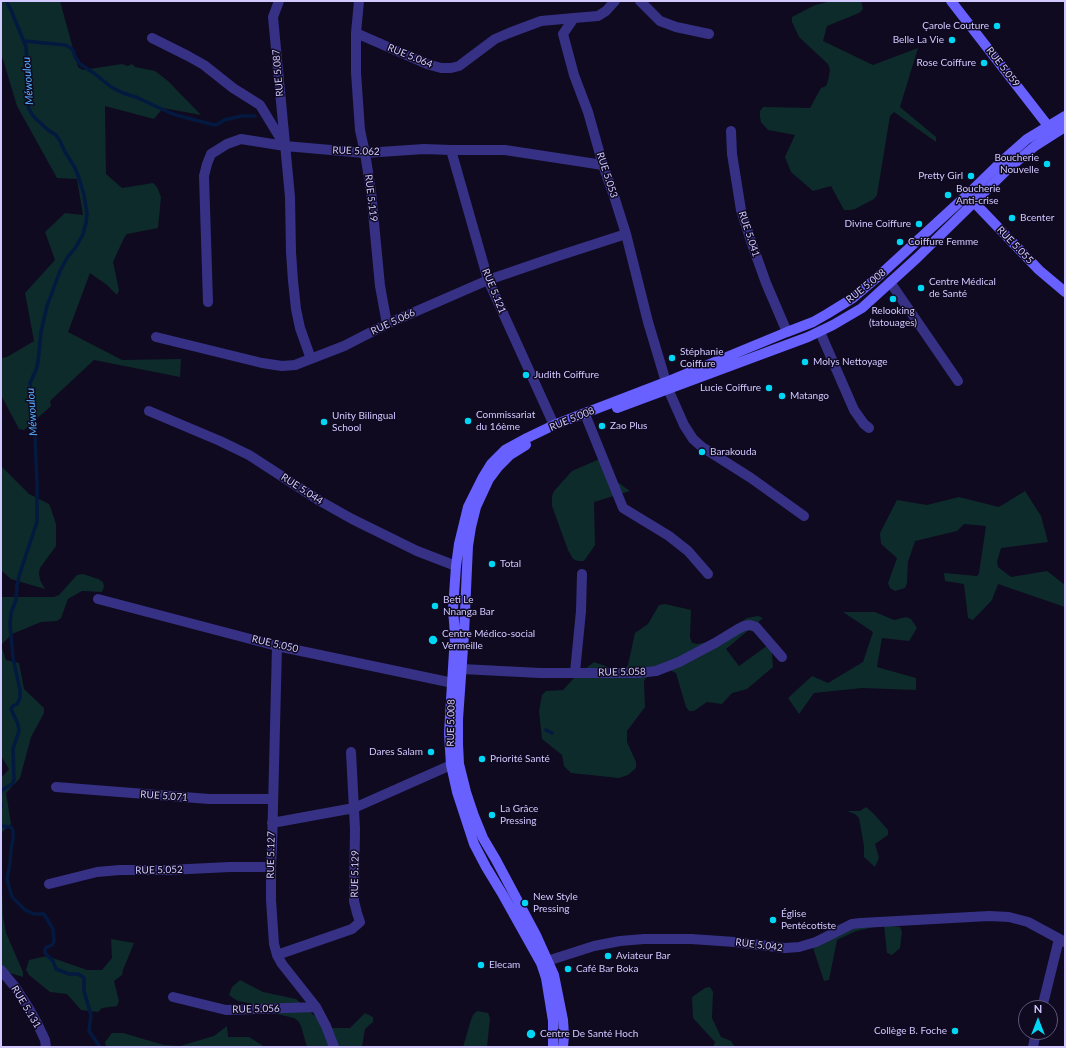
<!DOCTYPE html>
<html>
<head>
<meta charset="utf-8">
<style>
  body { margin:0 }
  #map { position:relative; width:1066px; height:1048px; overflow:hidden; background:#0f0a20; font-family:Lato,sans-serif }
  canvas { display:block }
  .frame { position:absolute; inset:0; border:2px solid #d1c9ff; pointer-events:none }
  .north { position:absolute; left:1018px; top:1000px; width:40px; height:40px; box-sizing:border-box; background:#0f0a20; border:1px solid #5d5679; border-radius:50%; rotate:0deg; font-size:11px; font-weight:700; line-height:16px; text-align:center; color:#d1c9ff }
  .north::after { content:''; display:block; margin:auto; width:14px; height:18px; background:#00d7f4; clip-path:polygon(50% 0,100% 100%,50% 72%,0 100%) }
</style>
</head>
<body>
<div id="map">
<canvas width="1066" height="1048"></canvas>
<div class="frame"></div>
<div class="north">N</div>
</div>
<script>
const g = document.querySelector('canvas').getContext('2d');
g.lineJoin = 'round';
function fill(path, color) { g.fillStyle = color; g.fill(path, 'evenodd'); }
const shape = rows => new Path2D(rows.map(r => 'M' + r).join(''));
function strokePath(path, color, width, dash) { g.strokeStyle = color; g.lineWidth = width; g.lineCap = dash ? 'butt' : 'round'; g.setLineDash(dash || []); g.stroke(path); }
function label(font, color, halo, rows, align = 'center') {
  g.font = font + ' Lato,sans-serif'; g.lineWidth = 3; g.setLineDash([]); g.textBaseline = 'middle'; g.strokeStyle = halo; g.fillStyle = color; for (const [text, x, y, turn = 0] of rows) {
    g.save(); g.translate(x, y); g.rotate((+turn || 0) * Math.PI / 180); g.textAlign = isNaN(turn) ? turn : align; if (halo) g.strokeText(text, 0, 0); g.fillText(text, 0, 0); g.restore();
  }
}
fill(shape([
  [1,1,60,1,78,67,83,70,122,64,128,66,132,64,135,67,155,71,168,81,201,115,163,108,154,119,105,106,106,174,122,188,153,183,157,187,161,197,158,228,127,234,124,238,113,262,119,290,117,295,107,285,90,273,68,332,122,360,181,359,180,377,94,360,50,401,51,406,24,430,19,429,1,395,1,358,7,357,34,341,25,293,55,260,45,232,65,213,83,215,77,179,57,178,17,106,1,53],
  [832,1,861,1,863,9,859,13,827,26,823,41,873,65,918,48,900,107,936,137,936,142,894,112,890,116,877,195,874,199,855,209,850,210,844,210,831,186,813,191,791,172,785,157,795,135,768,130,761,122,760,117,760,111,763,107,810,108,821,88,826,86,828,81,830,70,828,64,799,37,792,22,792,17,815,5],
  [602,458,609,476,630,491,594,502,595,545,584,561,578,561,573,559,568,550,552,506,552,496,554,491,572,471],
  [2,467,29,494,49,504,51,509,56,524,56,546,40,568,39,573,40,580,45,589,11,579,3,572,1,569,1,468],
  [1025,491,1041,516,1048,542,1001,548,997,562,998,567,1011,577,1047,571,1065,585,1065,607,998,584,992,600,973,620,968,618,964,584,945,581,944,573,977,576,979,573,986,526,964,524,957,531,915,541,908,562,907,583,905,588,895,591,890,588,888,583,897,558,881,544,880,533,897,500,927,505,959,497,999,507],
  [83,574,98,579,103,582,104,587,102,592,82,591,68,599,61,618,57,621,41,622,12,634,1,645,6,660,19,663,24,689,44,708,44,713,31,737,20,778,6,793,11,824,1,833,1,778,9,769,1,756,1,732,2,724,1,723,1,597,54,597,59,595,77,575],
  [665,604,691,610,690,637,692,643,697,644,715,641,747,618,758,616,763,618,726,649,739,666,771,643,773,667,747,689,732,693,722,704,707,702,694,711,689,711,686,707,676,673,667,669,651,672,644,681,645,707,627,731,627,742,636,762,636,768,628,775,619,778,571,773,564,766,562,755,542,739,539,711,542,695,546,691,563,690,575,677,594,662,614,669,625,669,628,665,635,633,648,624,659,605],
  [843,612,875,612,894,620,906,617,911,619,917,628,909,641,882,638,877,667,916,678,916,690,862,688,814,693,799,714,788,698,812,676,828,683,863,662,873,632],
  [866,807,874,814,888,830,888,835,875,844,879,858,875,867,864,857,864,846,859,818,855,814,847,811,860,811],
  [1,887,2,888,3,916,6,933,23,972,23,977,7,972,1,972],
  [870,923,900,927,902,932,900,948,892,955,887,953,884,925,856,931,837,940,829,980,824,981,813,948,816,942],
  [111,939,134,943,123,970,122,975,114,981,119,1001,117,1006,102,1008,98,1012,81,1010,67,994,50,992,29,975,26,970,29,960,47,956,87,970,102,970,112,958],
  [240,980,263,992,296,999,328,1028,350,1028,365,1013,373,1017,373,1022,365,1029,362,1047,307,1047,301,1026,298,1021,294,1018,273,1013,253,1004,238,1001,233,998,229,995,232,987],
  [710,987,713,992,712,1018,721,1037,731,1041,735,1047,713,1047,715,1042,693,1018,692,997,705,988],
  [477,1011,488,1013,490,1018,487,1047,463,1047,471,1020,473,1015],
  [227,1026,228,1037,249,1037,265,1047,106,1047,105,1042,112,1033,123,1033,164,1045,180,1046,214,1036]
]), '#0d2b2a');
strokePath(shape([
  [24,41,65,45,71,48,73,50,75,57,80,64,95,74,111,87,123,93,136,97,168,112,176,115,214,125,218,124,224,120,242,116,255,116],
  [546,730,552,733],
  [1,792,2,790,12,784,14,780,13,749,19,731,18,724,11,709,13,706,17,704,20,698,20,690,13,658,10,624,11,613,16,600,17,585,20,573,37,522,37,485,35,435,30,383,36,370,38,362,41,332,47,306,60,271,67,258,76,247,83,234,86,223,87,213,84,195,79,178,75,168,64,150,60,141,56,135,48,130,33,116,29,109,27,100,27,59,26,47,11,10,6,1],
  [1,804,1,807],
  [1,826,11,827,13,831,13,840,11,849,10,864,7,879,12,897,25,910,34,914,44,914,53,929,54,942,52,945,47,947,45,949,45,953,53,961,56,969,69,974,78,974,83,977,84,979,84,991,91,1015,89,1031,100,1047]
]), '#04193f', 3.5);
strokePath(shape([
  [279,1,273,17,290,197,291,252,293,281,296,309,300,328,311,359],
  [359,1,356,33,356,73,360,130,365,153,371,191,380,286,387,324],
  [615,1,606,11,598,16,574,18,563,34,574,75,588,112,603,165,614,196,626,234,648,322,666,382],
  [640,1,660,21,676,27,709,34],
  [356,33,427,64,441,68,451,68,459,66,495,39,509,33,541,21,574,18],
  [152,38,188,56,204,65,233,88,260,105,285,146,365,153,424,149,451,150,505,150,603,165],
  [731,131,732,154,741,210,751,241,766,283,787,332],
  [451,150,488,280,554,425],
  [890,282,958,381],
  [208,302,204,176,207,164,211,154,227,144,241,139,285,146],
  [820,332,854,410,864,424,869,428],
  [156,337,262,363,282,366,295,365,344,346,387,324,488,280,558,256,626,234],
  [668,389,684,425,693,439,702,447,751,478,804,516],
  [149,411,220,441,249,455,320,501,352,519,417,551,456,566],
  [587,419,623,508,669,536,688,551,708,574],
  [98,599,277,646,453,683],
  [277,646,272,847,271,867,271,900,274,944,277,955,282,964,316,1007,326,1026,334,1047],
  [462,669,540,673,637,673,656,671,679,662,715,643,738,629,744,626,750,625,756,627,782,657],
  [575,672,581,611,582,574],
  [56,787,209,799,273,799],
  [272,823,354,808,451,765],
  [49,884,97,872,120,870,168,870,230,867,271,867],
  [277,955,352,929,360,922,357,913,354,901,355,829,351,752],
  [541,963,594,946,620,941,644,939,691,939,735,942,785,948,799,947,816,942,852,924,861,923,989,916,1009,917,1028,922,1065,942],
  [1,970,15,987,28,1007,38,1025,45,1040,46,1047],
  [173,997,226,1010,316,1007],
  [1042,1008,1059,939],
  [1033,1047,1036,1032]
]), '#363184', 10);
strokePath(shape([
  [951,1,1052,131],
  [969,197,1039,270,1065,292],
  [617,408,808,337,833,325,862,308,917,258,1008,169,1035,146,1065,127],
  [526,445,510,455,498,467,489,479,476,507,471,527,468,546,464,634,458,719,458,744,459,764,466,792,474,816,483,838,496,860,536,935,554,975,563,1020,564,1035,563,1047],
  [553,1047,553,1021,546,978,541,963,503,895,486,867,474,844,457,792,451,765,449,733,455,635,453,609,456,566,459,544,468,507,483,477,491,464,505,450,527,438,554,425,666,382,787,332,813,322,827,314,853,298,881,274,967,195,1001,162,1027,139,1065,116]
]), '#6860ff', 10);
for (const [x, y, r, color] of [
  [997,26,4,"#00d7f4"],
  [952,40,4,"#00d7f4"],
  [984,63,4,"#00d7f4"],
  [1047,164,4,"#00d7f4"],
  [971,176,4,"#00d7f4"],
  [948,195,4,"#00d7f4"],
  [1012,218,4,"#00d7f4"],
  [919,224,4,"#00d7f4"],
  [900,242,4,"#00d7f4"],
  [921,288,4,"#00d7f4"],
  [893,299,4,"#00d7f4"],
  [672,358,4,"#00d7f4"],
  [805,362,4,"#00d7f4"],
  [526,375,4,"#00d7f4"],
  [769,388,4,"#00d7f4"],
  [782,396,4,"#00d7f4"],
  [468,421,4,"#00d7f4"],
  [324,422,4,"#00d7f4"],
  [602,426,4,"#00d7f4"],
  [702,452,4,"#00d7f4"],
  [492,564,4,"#00d7f4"],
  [435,606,4,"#00d7f4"],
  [433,640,5,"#00d7f4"],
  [431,752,4,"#00d7f4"],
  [482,759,4,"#00d7f4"],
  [492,815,4,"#00d7f4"],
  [525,903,4,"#00d7f4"],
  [773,920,4,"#00d7f4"],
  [608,956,4,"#00d7f4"],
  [481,965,4,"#00d7f4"],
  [568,969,4,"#00d7f4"],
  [955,1031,4,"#00d7f4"],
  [531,1034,5,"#00d7f4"]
]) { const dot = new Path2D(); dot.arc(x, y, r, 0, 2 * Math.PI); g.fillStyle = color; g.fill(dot); strokePath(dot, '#0f0a20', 1.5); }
label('10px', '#d1c9ff', '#0f0a20', [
  ["Çarole Couture",989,26,"right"],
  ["Belle La Vie",944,40,"right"],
  ["Rose Coiffure",976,63,"right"],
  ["Boucherie",1039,158,"right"],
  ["Nouvelle",1039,170,"right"],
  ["Pretty Girl",963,176,"right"],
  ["Boucherie",956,189],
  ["Anti-crise",956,201],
  ["Bcenter",1020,218],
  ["Divine Coiffure",911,224,"right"],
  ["Coiffure Femme",908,242],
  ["Centre Médical",929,282],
  ["de Santé",929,294],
  ["Relooking",893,311,"center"],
  ["(tatouages)",893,323,"center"],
  ["Stéphanie",680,352],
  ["Coiffure",680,364],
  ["Molys Nettoyage",813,362],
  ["Judith Coiffure",534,375],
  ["Lucie Coiffure",761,388,"right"],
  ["Matango",790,396],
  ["Commissariat",476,415],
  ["du 16ème",476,427],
  ["Unity Bilingual",332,416],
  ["School",332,428],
  ["Zao Plus",610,426],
  ["Barakouda",710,452],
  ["Total",500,564],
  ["Beti Le",443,600],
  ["Nnanga Bar",443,612],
  ["Centre Médico-social",442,634],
  ["Vermeille",442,646],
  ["Dares Salam",423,752,"right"],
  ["Priorité Santé",490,759],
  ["La Grâce",500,809],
  ["Pressing",500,821],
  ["New Style",533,897],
  ["Pressing",533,909],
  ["Église",781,914],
  ["Pentécotiste",781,926],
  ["Aviateur Bar",616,956],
  ["Elecam",489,965],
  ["Café Bar Boka",576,969],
  ["Collège B. Foche",947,1031,"right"],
  ["Centre De Santé Hoch",540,1034]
], 'left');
label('10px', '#d1c9ff', '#0f0a20', [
  ["RUE 5.064",410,56,22],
  ["RUE 5.059",1003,67,52],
  ["RUE 5.087",278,73,-95],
  ["RUE 5.062",356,151,2],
  ["RUE 5.053",607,175,72],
  ["RUE 5.119",371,198,83],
  ["RUE 5.041",749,234,72],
  ["RUE 5.055",1015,245,46],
  ["RUE 5.008",866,286,-39],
  ["RUE 5.121",494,291,68],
  ["RUE 5.066",393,322,-25],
  ["RUE 5.008",572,419,-22],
  ["RUE 5.044",302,489,33],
  ["RUE 5.050",275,644,13],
  ["RUE 5.058",622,672,-1],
  ["RUE 5.008",451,723,-89],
  ["RUE 5.071",164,796,4],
  ["RUE 5.127",271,855,-89],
  ["RUE 5.052",159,870,-1],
  ["RUE 5.129",355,874,-89],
  ["RUE 5.042",759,945,7],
  ["RUE 5.131",26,1007,59],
  ["RUE 5.056",256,1009,-1]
]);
label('italic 11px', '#57aeff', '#0f0a20', [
  ["Méwoulou",28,81,-94],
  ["Méwoulou",32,412,-94]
]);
</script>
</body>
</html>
